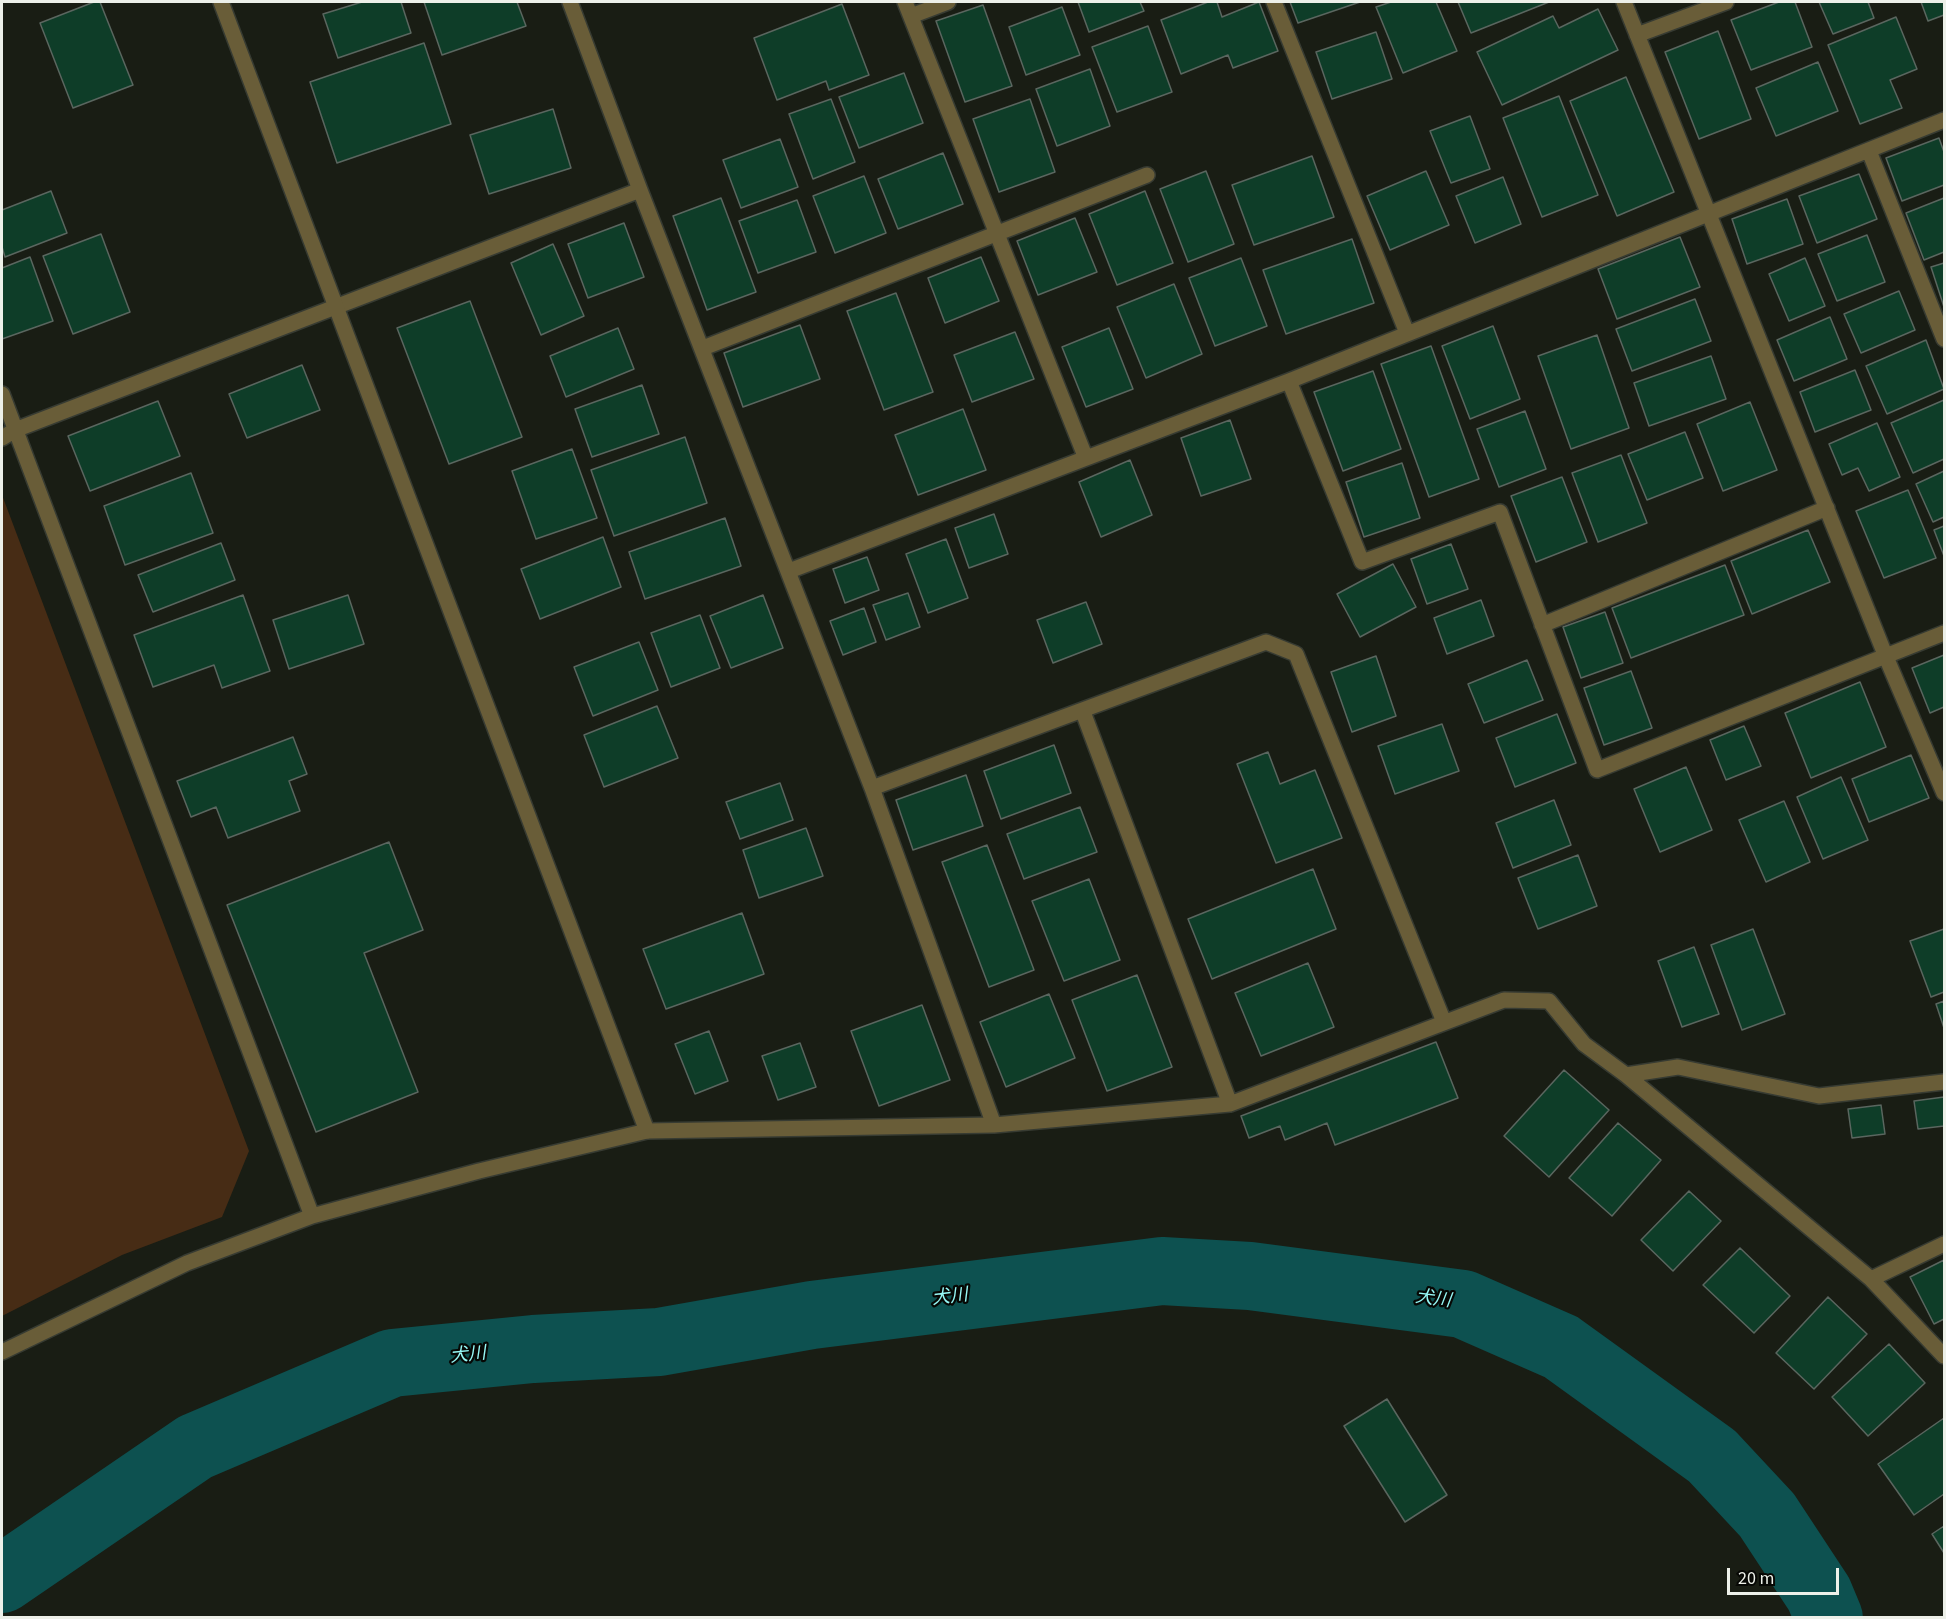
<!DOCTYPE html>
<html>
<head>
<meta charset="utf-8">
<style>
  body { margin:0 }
  #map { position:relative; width:1946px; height:1619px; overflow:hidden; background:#191d14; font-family:"Source Sans 3",sans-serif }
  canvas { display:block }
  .frame { position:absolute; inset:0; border:3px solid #edf0e9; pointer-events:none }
  .scale { position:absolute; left:1727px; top:1568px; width:112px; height:27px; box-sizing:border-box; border:3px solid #edf0e9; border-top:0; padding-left:8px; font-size:18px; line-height:21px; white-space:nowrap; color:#edf0e9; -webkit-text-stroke:4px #060704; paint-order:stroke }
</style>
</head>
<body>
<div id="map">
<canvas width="1946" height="1619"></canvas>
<div class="frame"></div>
<div class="scale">20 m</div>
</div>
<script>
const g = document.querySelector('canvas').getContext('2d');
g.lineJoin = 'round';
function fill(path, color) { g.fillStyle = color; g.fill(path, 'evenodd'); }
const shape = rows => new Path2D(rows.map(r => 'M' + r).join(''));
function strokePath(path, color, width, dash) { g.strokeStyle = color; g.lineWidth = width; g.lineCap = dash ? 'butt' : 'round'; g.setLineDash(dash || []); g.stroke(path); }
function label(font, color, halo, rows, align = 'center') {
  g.font = font + ' "Source Sans 3","Noto Sans JP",sans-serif'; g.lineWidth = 4.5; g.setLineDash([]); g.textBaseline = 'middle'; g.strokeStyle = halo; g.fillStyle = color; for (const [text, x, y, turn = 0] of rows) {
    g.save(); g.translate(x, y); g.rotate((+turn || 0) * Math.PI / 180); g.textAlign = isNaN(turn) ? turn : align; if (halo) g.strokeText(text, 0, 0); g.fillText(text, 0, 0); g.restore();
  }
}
fill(shape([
  [2,495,249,1151,222,1217,122,1255,2,1316]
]), '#472c15');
strokePath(shape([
  [2,1579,195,1447,392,1363,533,1349,659,1342,812,1315,1162,1271,1250,1276,1463,1304,1561,1347,1712,1456,1767,1515,1819,1594,1829,1618]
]), '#0d5150', 68);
const building = shape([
  [94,2,100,2,133,85,73,108,40,23,94,2],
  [362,2,401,2,411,33,338,58,323,14,362,2],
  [424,2,517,2,526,26,442,55,424,2],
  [1078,2,1140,2,1144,11,1089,32,1078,2],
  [1208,2,1217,2,1222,17,1259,2,1278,51,1233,68,1228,55,1181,74,1161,20,1208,2],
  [1290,2,1360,2,1298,23,1290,2],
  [1391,2,1436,2,1457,51,1403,73,1376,7,1391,2],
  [1458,2,1549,2,1471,33,1458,2],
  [1779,2,1795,2,1812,47,1751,70,1731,20,1779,2],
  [1819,2,1868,2,1874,18,1833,34,1819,2],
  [1921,2,1944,2,1944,15,1928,21,1921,2],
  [842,4,869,75,829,90,826,81,777,100,754,38,842,4],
  [983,5,1012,86,965,102,936,21,983,5],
  [1062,7,1080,55,1026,75,1009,27,1062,7],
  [1598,9,1618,50,1502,105,1477,52,1553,16,1559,28,1598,9],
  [1896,17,1917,69,1890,80,1902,108,1860,124,1828,45,1896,17],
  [1148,26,1172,92,1117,112,1092,47,1148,26],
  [1718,31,1751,119,1699,139,1665,52,1718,31],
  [1376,32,1392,79,1332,99,1316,52,1376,32],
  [424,43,451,124,337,163,310,82,424,43],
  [1818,62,1838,111,1776,136,1756,88,1818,62],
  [1090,69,1110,126,1057,146,1036,89,1090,69],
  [904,73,923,123,859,148,839,97,904,73],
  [1626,77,1674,192,1617,216,1570,101,1626,77],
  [1559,96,1598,195,1542,217,1503,118,1559,96],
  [831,99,855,162,813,179,789,114,831,99],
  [1030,99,1055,172,999,192,973,119,1030,99],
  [553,109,571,168,489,194,470,135,553,109],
  [1470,116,1490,169,1451,183,1430,131,1470,116],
  [1939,138,1944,152,1944,185,1902,201,1886,158,1939,138],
  [780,139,798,187,741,208,723,160,780,139],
  [943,153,963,204,898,229,878,179,943,153],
  [1312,156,1334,217,1254,245,1232,185,1312,156],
  [1206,171,1234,244,1188,262,1160,189,1206,171],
  [1426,171,1449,225,1390,250,1367,196,1426,171],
  [1859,174,1877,219,1817,243,1799,196,1859,174],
  [864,176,886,233,835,253,813,196,864,176],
  [1503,177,1521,224,1475,243,1456,196,1503,177],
  [51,191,67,233,5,257,2,247,2,210,51,191],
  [1145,191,1173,263,1117,285,1089,214,1145,191],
  [721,198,756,292,707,310,673,216,721,198],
  [1944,198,1944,252,1924,260,1906,213,1944,198],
  [1787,199,1803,244,1747,264,1732,219,1787,199],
  [797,200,816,252,758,273,739,221,797,200],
  [1075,218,1097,272,1038,295,1017,241,1075,218],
  [624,223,644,277,588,298,568,244,624,223],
  [101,234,130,312,73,334,43,256,101,234],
  [1867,235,1885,282,1837,301,1818,254,1867,235],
  [1680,237,1700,287,1617,319,1598,269,1680,237],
  [1352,239,1374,303,1286,334,1263,270,1352,239],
  [553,244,584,316,541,335,511,263,553,244],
  [30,257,53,321,2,339,2,268,30,257],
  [981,257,999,301,945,323,928,278,981,257],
  [1241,258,1267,326,1215,346,1189,278,1241,258],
  [1805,258,1825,306,1789,321,1769,274,1805,258],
  [1944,263,1944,307,1931,267,1944,263],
  [1174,284,1202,354,1146,378,1117,307,1174,284],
  [1899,291,1915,330,1861,353,1844,314,1899,291],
  [896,293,933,392,884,410,847,311,896,293],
  [1695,299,1711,341,1632,371,1616,329,1695,299],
  [470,301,522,437,449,464,397,328,470,301],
  [1830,317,1847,359,1794,381,1777,340,1830,317],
  [800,325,820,379,743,407,724,353,800,325],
  [1493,326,1520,399,1470,419,1442,346,1493,326],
  [618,328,634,369,566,397,550,356,618,328],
  [1109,328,1133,389,1086,407,1062,347,1109,328],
  [1015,332,1034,379,972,402,954,355,1015,332],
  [1597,335,1629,428,1571,449,1538,356,1597,335],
  [1926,340,1944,389,1887,414,1866,366,1926,340],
  [1431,346,1479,479,1429,497,1381,364,1431,346],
  [1711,356,1726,399,1649,426,1634,383,1711,356],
  [302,365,320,410,247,438,229,394,302,365],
  [1855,370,1871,410,1815,432,1800,392,1855,370],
  [1373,371,1401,449,1343,471,1314,392,1373,371],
  [642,385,659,434,592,457,575,409,642,385],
  [1944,400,1944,459,1913,473,1891,423,1944,400],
  [158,401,180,456,90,491,68,436,158,401],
  [1750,402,1777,470,1723,491,1697,424,1750,402],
  [963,409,986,470,918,495,895,435,963,409],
  [1525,411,1546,469,1499,487,1477,429,1525,411],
  [1230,420,1251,479,1201,496,1181,438,1230,420],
  [1877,423,1900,477,1869,491,1858,468,1842,475,1829,444,1877,423],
  [1685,432,1703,478,1647,500,1628,454,1685,432],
  [685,437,707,503,614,536,591,470,685,437],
  [572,449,597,518,536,539,512,471,572,449],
  [1621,455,1647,523,1598,542,1572,473,1621,455],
  [1130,460,1152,515,1101,537,1079,482,1130,460],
  [1402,463,1420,518,1364,537,1346,482,1402,463],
  [1944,471,1944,517,1933,522,1916,484,1944,471],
  [191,473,213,533,125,565,104,506,191,473],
  [1562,477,1587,542,1536,562,1511,496,1562,477],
  [1908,490,1936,558,1884,578,1856,511,1908,490],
  [994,514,1008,554,969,568,955,528,994,514],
  [725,518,741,566,645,599,629,552,725,518],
  [1944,526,1944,556,1934,530,1944,526],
  [1808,530,1830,582,1752,614,1731,561,1808,530],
  [603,537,621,587,540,619,521,569,603,537],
  [946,539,968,598,928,613,906,554,946,539],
  [221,543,235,580,153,612,138,575,221,543],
  [1451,544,1468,589,1427,604,1411,559,1451,544],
  [867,557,879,590,845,603,833,569,867,557],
  [1393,564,1416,607,1360,637,1337,594,1393,564],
  [1725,565,1744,615,1631,658,1612,608,1725,565],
  [908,593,920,627,886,640,873,605,908,593],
  [243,595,270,671,222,688,214,665,153,687,134,635,243,595],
  [348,595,364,644,289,669,273,620,348,595],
  [763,595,783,648,731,668,710,616,763,595],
  [1481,600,1494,636,1447,654,1434,618,1481,600],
  [1086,602,1102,644,1053,663,1037,620,1086,602],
  [864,608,876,642,843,655,830,621,864,608],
  [1605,612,1623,663,1581,678,1563,627,1605,612],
  [700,615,720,668,671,687,651,633,700,615],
  [639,642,658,690,593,716,574,667,639,642],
  [1944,655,1944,707,1930,713,1912,668,1944,655],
  [1376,656,1396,716,1352,732,1331,672,1376,656],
  [1527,660,1543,700,1484,723,1468,684,1527,660],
  [1631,671,1652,728,1604,745,1584,688,1631,671],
  [1860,682,1886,747,1811,778,1785,713,1860,682],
  [657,706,678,758,604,787,584,735,657,706],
  [1557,714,1576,763,1515,787,1496,738,1557,714],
  [1442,724,1459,771,1395,794,1378,746,1442,724],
  [1744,726,1761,766,1726,780,1710,740,1744,726],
  [293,737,307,774,289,781,300,811,228,838,216,807,191,817,177,781,293,737],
  [1054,745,1071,793,1001,819,984,771,1054,745],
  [1268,752,1280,784,1315,770,1342,838,1276,863,1237,764,1268,752],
  [1911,755,1929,798,1869,822,1852,779,1911,755],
  [1686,767,1712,830,1660,852,1634,789,1686,767],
  [966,775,983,826,913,850,896,800,966,775],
  [1841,777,1868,840,1823,859,1797,797,1841,777],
  [780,783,793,820,740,839,726,802,780,783],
  [1554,800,1571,845,1513,868,1496,823,1554,800],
  [1784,801,1810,862,1766,882,1739,820,1784,801],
  [1080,807,1097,852,1024,879,1007,834,1080,807],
  [806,828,823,876,759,898,743,850,806,828],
  [389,842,423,930,364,953,418,1092,316,1132,227,905,389,842],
  [987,845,1034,970,989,987,942,862,987,845],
  [1578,855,1597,906,1538,929,1518,878,1578,855],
  [1313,869,1336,929,1212,979,1188,919,1313,869],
  [1089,879,1120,960,1064,981,1032,901,1089,879],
  [742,913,764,974,666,1009,643,949,742,913],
  [1753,929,1785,1014,1742,1030,1711,945,1753,929],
  [1944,929,1944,992,1931,997,1910,941,1944,929],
  [1694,947,1719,1014,1682,1027,1658,961,1694,947],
  [1308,963,1334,1027,1261,1056,1235,993,1308,963],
  [1137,975,1172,1067,1107,1091,1072,1000,1137,975],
  [1049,994,1075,1058,1006,1087,980,1022,1049,994],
  [1944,1001,1944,1028,1936,1004,1944,1001],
  [922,1005,950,1080,879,1106,851,1031,922,1005],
  [709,1031,728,1081,695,1094,675,1044,709,1031],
  [1436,1042,1458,1098,1335,1145,1327,1123,1285,1140,1280,1126,1249,1138,1241,1116,1436,1042],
  [800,1043,816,1087,778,1100,762,1056,800,1043],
  [1564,1070,1609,1110,1549,1177,1504,1136,1564,1070],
  [1944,1097,1944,1126,1918,1129,1914,1101,1944,1097],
  [1881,1105,1885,1134,1852,1138,1848,1109,1881,1105],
  [1618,1123,1661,1160,1612,1216,1569,1178,1618,1123],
  [1689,1191,1721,1221,1673,1271,1641,1240,1689,1191],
  [1740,1248,1790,1296,1754,1333,1703,1285,1740,1248],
  [1944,1260,1944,1319,1934,1324,1910,1277,1944,1260],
  [1828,1297,1867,1334,1814,1389,1776,1353,1828,1297],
  [1889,1344,1925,1383,1868,1436,1832,1397,1889,1344],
  [1387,1399,1447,1495,1405,1522,1344,1426,1387,1399],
  [1944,1418,1944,1494,1914,1515,1878,1464,1944,1418],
  [1944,1526,1944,1553,1932,1534,1944,1526]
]);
fill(building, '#0e3d28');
strokePath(building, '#5a665f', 1.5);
const service = shape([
  [570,2,640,190,872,788,994,1125],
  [905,2,1085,456],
  [1274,2,1407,333],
  [1624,2,1886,657,1944,793],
  [911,16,948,2],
  [1637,35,1726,2],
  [1869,151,1944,339],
  [703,348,1147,175],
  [1289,381,1362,562,1500,512,1597,770,1944,633],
  [2,394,312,1216,479,1171,647,1131,994,1125,1230,1104,1504,1000,1549,1001,1584,1044,1626,1075,1871,1279,1944,1356],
  [2,438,15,430,640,190],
  [789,571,1289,381,1944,120],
  [1542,625,1827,508],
  [1083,712,1230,1104],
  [872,788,1266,642,1296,654,1444,1022],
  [1626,1075,1678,1067,1819,1096,1944,1082],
  [1871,1279,1944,1244],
  [2,1352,187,1263,312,1216]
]);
const minor = shape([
  [221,2,647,1131]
]);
strokePath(service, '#373b32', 18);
strokePath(minor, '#373b32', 18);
strokePath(service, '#695d38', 15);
strokePath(minor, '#695d38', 15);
label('italic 18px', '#96f8f6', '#060704', [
  ["犬川",950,1298,-7],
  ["犬川",1433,1300,7],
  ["犬川",468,1356,-6]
]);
</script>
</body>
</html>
